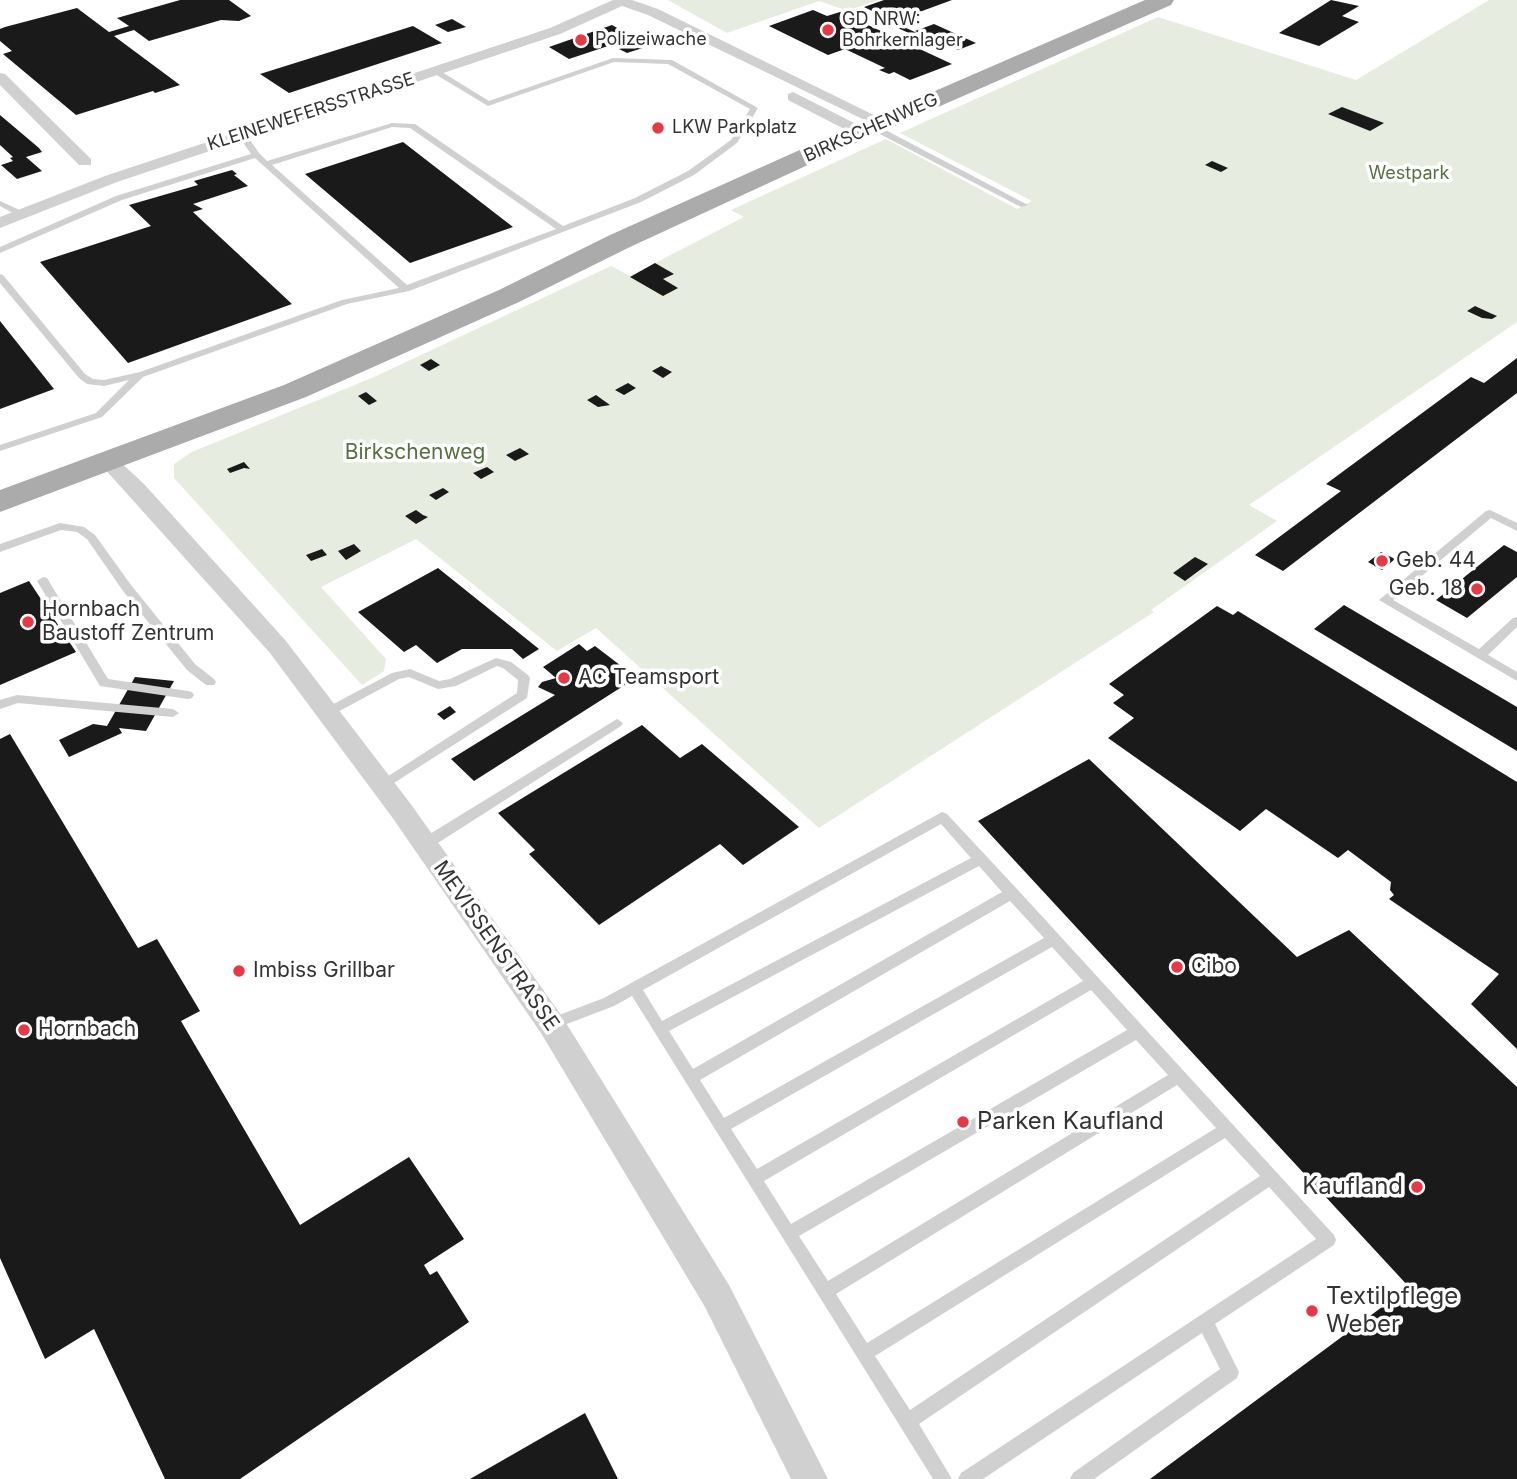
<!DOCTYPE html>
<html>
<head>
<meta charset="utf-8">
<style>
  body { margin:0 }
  canvas { display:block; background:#fff }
</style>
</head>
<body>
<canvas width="1517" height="1479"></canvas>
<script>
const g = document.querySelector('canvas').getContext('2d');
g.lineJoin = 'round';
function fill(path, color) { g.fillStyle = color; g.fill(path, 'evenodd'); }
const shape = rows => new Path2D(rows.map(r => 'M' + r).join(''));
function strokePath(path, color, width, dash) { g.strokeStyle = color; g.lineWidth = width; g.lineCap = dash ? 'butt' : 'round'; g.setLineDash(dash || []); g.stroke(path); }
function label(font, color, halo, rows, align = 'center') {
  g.font = font + ' Inter,sans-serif'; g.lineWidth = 7; g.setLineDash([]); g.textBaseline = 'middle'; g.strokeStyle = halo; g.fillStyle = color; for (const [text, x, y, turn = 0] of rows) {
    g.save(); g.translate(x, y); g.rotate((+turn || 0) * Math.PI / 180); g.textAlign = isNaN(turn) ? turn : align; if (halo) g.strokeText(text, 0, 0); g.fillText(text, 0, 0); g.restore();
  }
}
fill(shape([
  [668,0,878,0,848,11,819,1,727,33],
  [1489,0,1517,0,1517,322,1249,505,1277,521,1151,610,1154,612,819,828,596,628,557,651,416,539,321,587,386,659,384,671,362,685,174,478,174,464,192,452,374,377,611,266,630,276,744,217,731,210,886,139,1017,209,1032,201,900,133,1158,17,1356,80]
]), '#e6ecdf');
fill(shape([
  [180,0,229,0,251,16,239,21,221,20,149,41,134,30,114,36,180,85,155,93,153,91,76,115,3,54,12,51,0,41,0,29,5,27,77,8,109,32,129,26,117,18],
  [884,0,952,0,895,21,882,17,917,33,913,35,874,17,880,15,864,7],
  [1331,0,1359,6,1342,16,1359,22,1319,46,1279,33],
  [813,10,827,16,840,12,952,64,910,80,894,72,889,74,879,70,885,68,845,49,828,55,769,26],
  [452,19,466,27,448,32,435,25],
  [934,24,976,43,958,50,915,31],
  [612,25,649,46,627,53,619,49,630,45,623,41,569,59,549,47],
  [413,26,442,43,289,93,260,74],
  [1342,107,1368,117,1384,123,1370,131,1328,114],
  [0,115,39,148,42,152,26,157,42,171,17,179,1,165,13,161,10,158,13,157,0,145],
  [403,142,513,227,410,263,305,174],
  [1212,161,1228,168,1221,172,1205,165],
  [232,170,237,174,234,175,248,186,193,204,203,209,193,212,292,304,128,363,40,262,151,226,129,205,198,185,194,181],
  [655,263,674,274,663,279,678,288,663,296,630,277],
  [1475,306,1490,313,1497,316,1492,319,1482,318,1467,311],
  [0,321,54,389,0,409],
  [1517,358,1517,393,1283,571,1255,555,1341,491,1326,484,1471,377,1484,383],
  [431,359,440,365,429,371,420,365],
  [661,366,672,372,663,378,652,371],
  [628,383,636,388,624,395,615,390],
  [366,392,377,401,369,405,358,396],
  [596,395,610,405,598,407,587,400],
  [520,448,529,454,515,461,506,455],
  [244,462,250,469,244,468,230,473,227,469],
  [487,467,494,472,481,479,473,473],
  [443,488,449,492,436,500,429,495],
  [416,510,423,515,428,517,416,524,405,516],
  [354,544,361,551,346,560,338,551],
  [1504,545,1517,552,1517,577,1467,618,1436,600],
  [322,549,327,555,311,561,306,555],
  [1381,552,1395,559,1382,570,1368,562],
  [1195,557,1208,564,1185,581,1173,573],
  [438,568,539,649,523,659,512,649,462,649,437,663,416,645,404,652,358,612],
  [29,581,76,652,0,685,0,593],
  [1344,605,1517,707,1517,751,1314,629],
  [1217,606,1233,615,1238,611,1517,782,1517,1049,1471,1004,1499,974,1389,899,1394,895,1390,890,1391,882,1348,850,1338,858,1266,809,1240,831,1108,738,1134,718,1113,703,1124,695,1109,684],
  [579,644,587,651,595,646,629,672,620,677,628,683,474,781,451,759,555,695,538,687,542,682,556,678,543,667],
  [135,677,174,681,146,731,119,728,122,733,69,757,59,740,93,724,107,726],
  [450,706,456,712,444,720,437,714],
  [642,725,680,758,702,744,799,827,743,865,720,844,599,925,529,854,535,850,498,813],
  [10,734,138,948,157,939,200,1011,181,1021,300,1225,409,1157,464,1239,424,1265,430,1275,437,1271,469,1322,240,1479,165,1479,94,1329,45,1359,0,1258,0,739],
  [1089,759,1297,957,1349,930,1517,1087,1517,1479,1150,1479,1409,1287,978,821],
  [585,1413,618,1479,470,1479]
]), '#1a1a1a');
fill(shape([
  [613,58,672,60,758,108,737,143,694,175,641,202,409,291,347,304,143,377,102,417,0,451,0,445,96,413,129,380,104,386,87,384,79,378,0,283,0,274,3,275,85,374,93,379,104,380,140,372,342,300,399,288,255,158,122,200,0,253,0,247,116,196,251,154,238,135,239,133,245,133,259,153,267,161,392,123,415,124,563,226,635,198,688,171,731,140,750,109,668,64,614,62,488,106,430,71,437,69,489,101,613,58],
  [392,127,410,128,556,229,407,285,272,165,392,127],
  [870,125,876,125,1028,205,1021,207,870,129,870,125],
  [0,201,24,212,25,214,18,216,0,206,0,201],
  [1490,510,1517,523,1517,531,1491,518,1393,600,1479,649,1513,618,1517,617,1517,627,1488,655,1517,672,1517,681,1379,600,1486,511,1490,510],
  [60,523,84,527,95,535,131,585,195,664,214,679,216,682,214,685,206,685,187,670,123,591,87,539,77,532,61,530,0,552,0,544,60,523],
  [43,577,47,578,108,679,188,691,192,692,194,695,192,698,188,699,100,686,37,581,43,577],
  [496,658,511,662,528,675,530,678,527,698,383,790,379,788,377,785,379,782,517,693,518,680,503,668,497,666,456,686,438,689,409,677,399,679,332,715,328,716,322,712,324,709,392,673,410,669,439,681,450,679,496,658],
  [17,695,173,709,179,713,173,717,18,703,0,709,0,700,17,695],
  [617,719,623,723,621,726,430,848,420,848,418,844,420,840,617,719],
  [942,812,947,814,1017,889,1334,1235,1336,1240,1334,1245,1215,1324,1239,1372,1237,1378,1094,1479,1070,1479,1073,1473,1220,1369,1202,1333,983,1479,958,1479,961,1473,1316,1239,1269,1187,919,1424,952,1479,933,1479,632,996,614,1006,551,1030,546,1028,544,1024,546,1020,604,998,942,812],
  [941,824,971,858,662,1021,643,990,941,824],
  [979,866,1002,892,693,1069,669,1031,979,866],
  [1010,901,1044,938,724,1118,700,1080,1010,901],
  [1052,947,1083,981,757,1169,731,1129,1052,947],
  [1091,990,1127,1030,791,1224,764,1181,1091,990],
  [1136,1040,1168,1075,828,1281,799,1236,1136,1040],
  [1177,1085,1216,1128,867,1343,836,1294,1177,1085],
  [1225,1138,1260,1176,910,1410,875,1356,1225,1138]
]), '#d0d0d0');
fill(shape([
  [613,0,632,0,658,9,890,123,882,128,877,126,648,15,622,6,560,34,117,182,0,228,0,217,105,176,550,28,613,0],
  [0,73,5,74,91,159,91,165,79,165,0,85,0,73],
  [793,92,866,129,869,132,861,137,856,135,788,100,788,94,793,92],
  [110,457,117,459,144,484,286,641,410,803,561,1015,729,1285,828,1479,791,1479,705,1307,541,1033,392,817,270,653,103,467,100,463,103,459,110,457]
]), '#d0d0d0');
fill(shape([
  [1145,0,1174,0,1171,5,849,146,630,247,519,302,306,397,0,512,0,490,284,385,499,290,610,235,831,136,1145,0]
]), '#ababab');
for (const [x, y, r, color] of [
  [828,30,7,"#e63946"],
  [581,40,7,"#e63946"],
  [658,128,7,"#e63946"],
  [1382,561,7,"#e63946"],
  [1477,589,7,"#e63946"],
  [28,622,7,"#e63946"],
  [564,678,7,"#e63946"],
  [1177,967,7,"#e63946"],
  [239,971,7,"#e63946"],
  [24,1030,7,"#e63946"],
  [963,1122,7,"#e63946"],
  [1417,1187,7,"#e63946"],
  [1312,1311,7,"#e63946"]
]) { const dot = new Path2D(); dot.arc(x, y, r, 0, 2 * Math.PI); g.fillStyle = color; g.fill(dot); strokePath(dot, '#fff', 2.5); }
label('18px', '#333', '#fff', [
  ["GD NRW:",842,20],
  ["Bohrkernlager",842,41],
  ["Polizeiwache",595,40],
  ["LKW Parkplatz",672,128]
], 'left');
label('18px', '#333', '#fff', [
  ["KLEINEWEFERSSTRASSE",311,112,-18],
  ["BIRKSCHENWEG",871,128,-24]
]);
label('18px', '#56703f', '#fff', [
  ["Westpark",1409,174]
]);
label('21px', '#56703f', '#fff', [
  ["Birkschenweg",415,453]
]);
label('21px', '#333', '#fff', [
  ["Geb. 44",1396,561],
  ["Geb. 18",1463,589,"right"],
  ["Hornbach",42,610],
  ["Baustoff Zentrum",42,634],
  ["AC Teamsport",578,678],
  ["Cibo",1191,967],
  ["Imbiss Grillbar",253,971],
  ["Hornbach",38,1030]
], 'left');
label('21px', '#333', '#fff', [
  ["MEVISSENSTRASSE",496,946,55]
]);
label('24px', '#333', '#fff', [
  ["Parken Kaufland",977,1122],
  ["Kaufland",1403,1187,"right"],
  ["Textilpflege",1326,1297],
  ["Weber",1326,1325]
], 'left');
</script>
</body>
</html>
